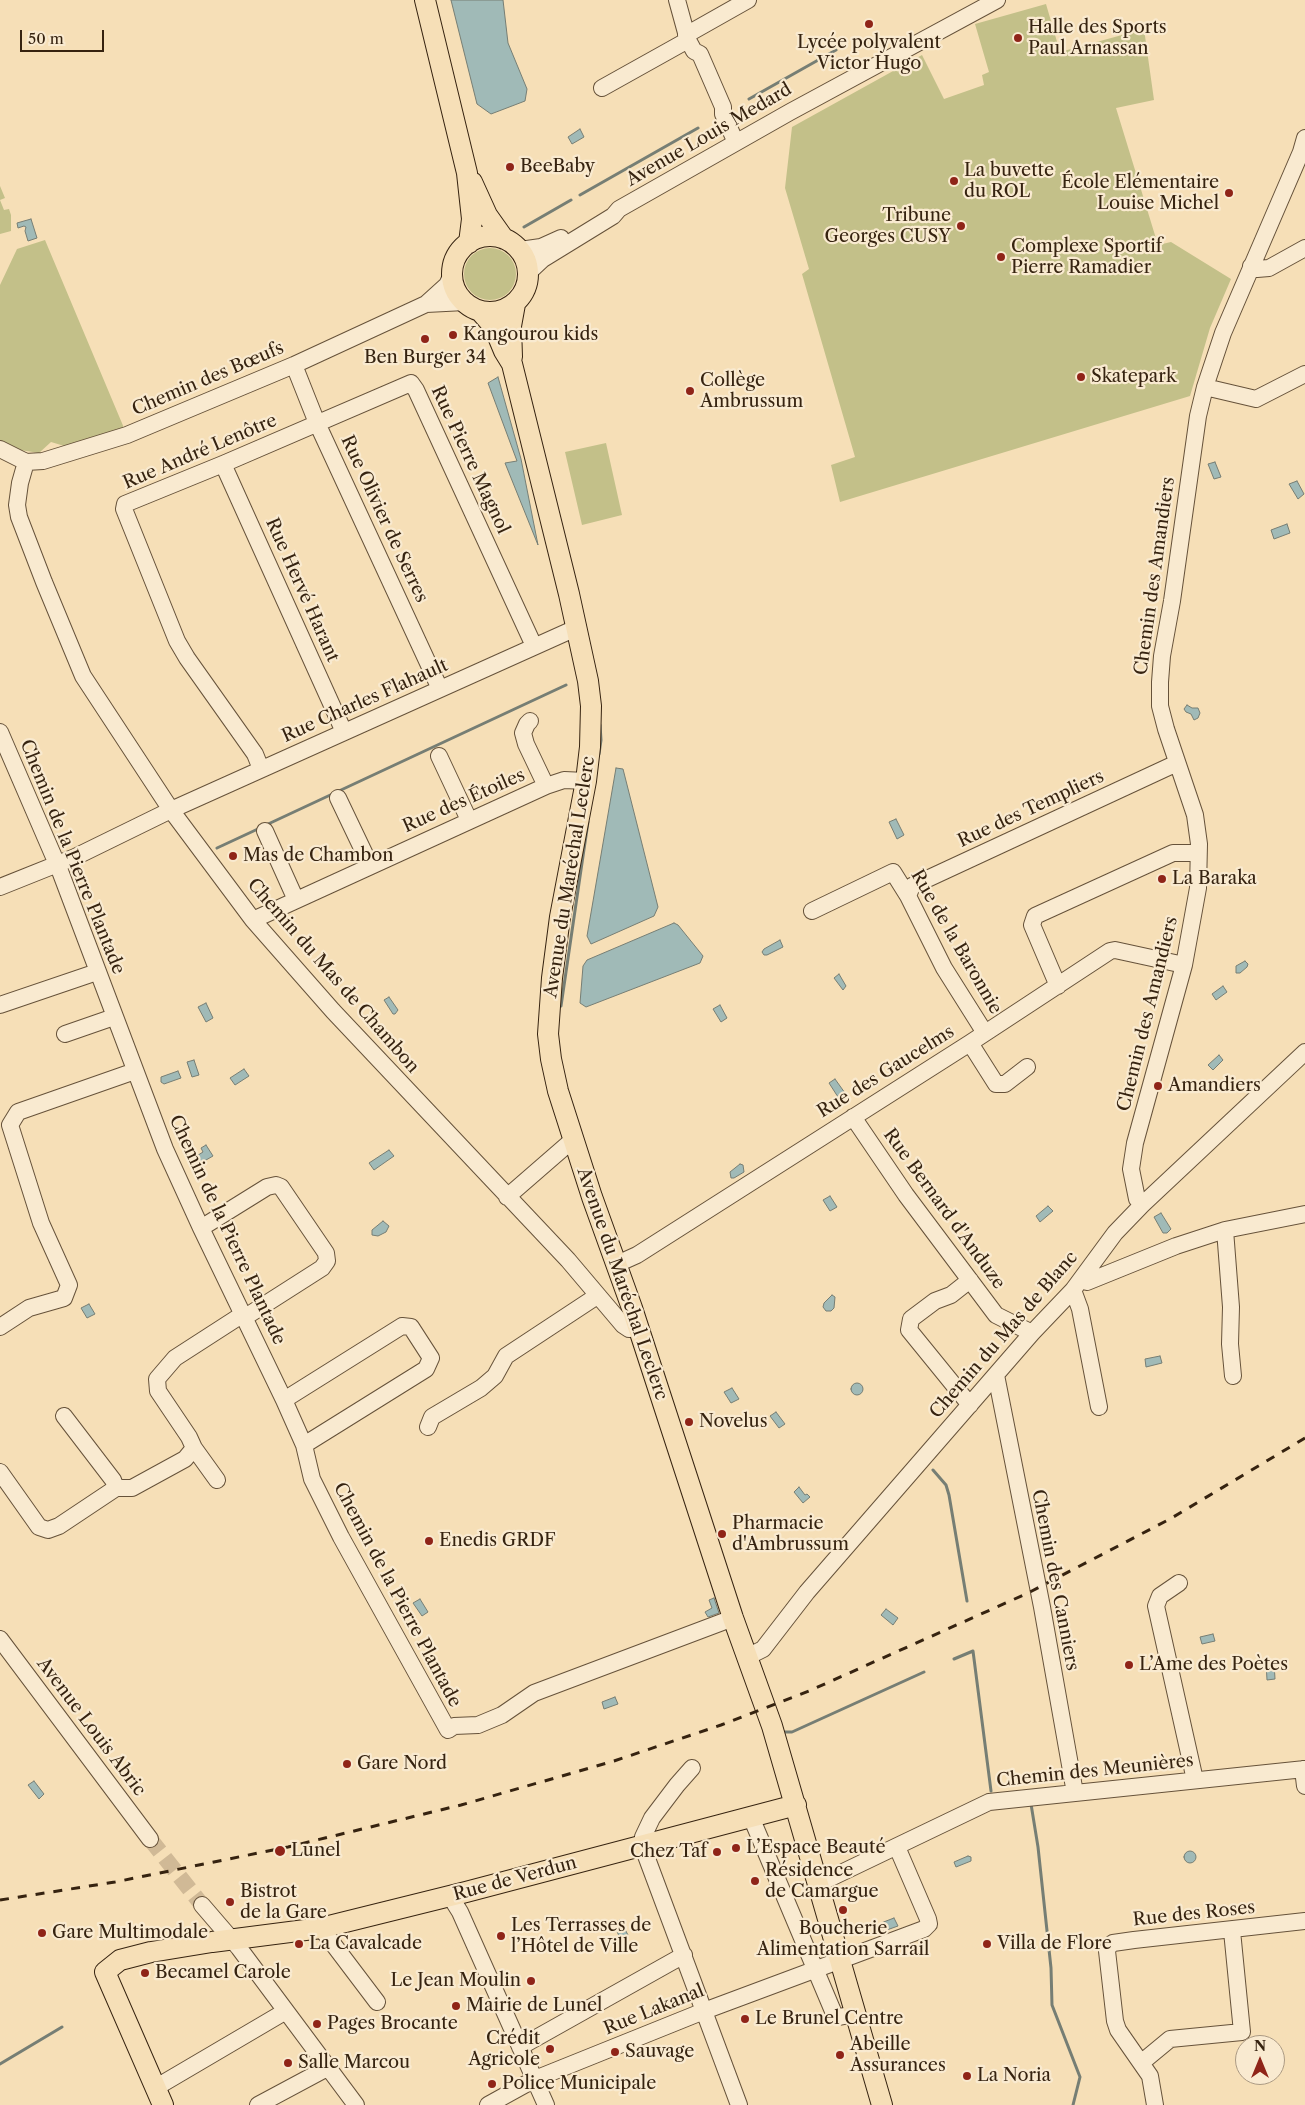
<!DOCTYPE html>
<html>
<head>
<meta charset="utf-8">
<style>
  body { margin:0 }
  #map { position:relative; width:1305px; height:2105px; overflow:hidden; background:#f6dfb7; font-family:"Libre Caslon Text",serif }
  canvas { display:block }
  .north { position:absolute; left:1235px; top:2035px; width:50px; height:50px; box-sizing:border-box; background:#f9ead0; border:1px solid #ab9a83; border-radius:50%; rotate:0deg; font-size:14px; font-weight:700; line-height:20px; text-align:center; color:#362310 }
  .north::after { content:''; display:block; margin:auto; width:18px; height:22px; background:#8f2418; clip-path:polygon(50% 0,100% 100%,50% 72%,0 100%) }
  .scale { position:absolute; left:20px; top:30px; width:84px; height:22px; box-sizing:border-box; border:2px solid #362310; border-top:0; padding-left:6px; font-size:15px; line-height:18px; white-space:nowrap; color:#362310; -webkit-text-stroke:4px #f9ead0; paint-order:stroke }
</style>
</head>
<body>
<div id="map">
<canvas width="1305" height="2105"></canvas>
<div class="north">N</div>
<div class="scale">50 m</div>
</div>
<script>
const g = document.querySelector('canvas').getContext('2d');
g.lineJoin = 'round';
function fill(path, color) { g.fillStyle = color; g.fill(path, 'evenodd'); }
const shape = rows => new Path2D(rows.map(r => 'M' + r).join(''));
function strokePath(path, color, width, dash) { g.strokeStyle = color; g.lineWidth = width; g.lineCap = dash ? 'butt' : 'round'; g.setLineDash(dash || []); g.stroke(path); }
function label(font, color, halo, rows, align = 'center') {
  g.font = font + ' "Libre Caslon Text",serif'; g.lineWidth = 4.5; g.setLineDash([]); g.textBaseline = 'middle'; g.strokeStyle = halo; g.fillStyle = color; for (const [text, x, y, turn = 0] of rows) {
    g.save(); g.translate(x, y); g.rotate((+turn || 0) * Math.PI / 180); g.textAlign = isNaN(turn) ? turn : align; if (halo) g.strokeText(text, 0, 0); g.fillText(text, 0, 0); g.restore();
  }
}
fill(shape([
  [1046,4,1060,52,1144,29,1154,100,1116,108,1158,245,1171,242,1231,279,1210,328,1190,396,840,502,831,465,855,457,802,274,809,269,785,188,792,127,922,55,944,99,984,85,982,75,989,72,975,24],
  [0,186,5,198,0,200,4,210,9,209,11,215,11,231,0,234],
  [45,240,124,428,71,448,51,442,39,453,14,449,0,441,0,285,17,249],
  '464 274a26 26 0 1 1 52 0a26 26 0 1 1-52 0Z',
  [606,443,622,515,582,525,565,452]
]), '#c3c089');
const water = shape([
  [451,0,503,0,508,43,527,89,525,101,491,114,477,104,451,0],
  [580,129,584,137,572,144,568,137,580,129],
  [31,219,37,238,28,241,25,231,26,227,24,226,18,228,17,223,31,219],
  [498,377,521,459,538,545,505,463,517,461,488,383,498,377],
  [1215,462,1221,477,1214,479,1208,464,1215,462],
  [1297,481,1304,494,1298,499,1289,484,1297,481],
  [1287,524,1290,533,1274,539,1271,530,1287,524],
  [1187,705,1192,708,1198,708,1200,713,1198,718,1194,720,1191,714,1186,712,1184,709,1187,705],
  [616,768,623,769,658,907,654,916,591,944,587,936,616,768],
  [896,819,904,835,897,839,889,822,896,819],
  [674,923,678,925,703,956,700,963,586,1007,580,1003,583,966,587,960,674,923],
  [780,940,783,947,767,955,764,955,762,952,764,949,780,940],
  [1245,961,1248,964,1247,967,1240,973,1236,973,1236,966,1245,961],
  [839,974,846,986,843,990,834,978,839,974],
  [1223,986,1227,992,1216,1000,1212,994,1223,986],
  [389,997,398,1010,395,1014,393,1014,384,1000,389,997],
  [206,1003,213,1018,206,1022,198,1007,206,1003],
  [720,1005,727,1018,721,1022,713,1009,720,1005],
  [1219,1055,1223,1060,1213,1070,1208,1065,1219,1055],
  [194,1060,199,1075,192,1077,187,1062,194,1060],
  [244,1069,249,1076,235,1085,230,1078,244,1069],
  [178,1071,181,1078,164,1084,161,1082,161,1077,178,1071],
  [835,1079,845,1093,838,1097,829,1083,835,1079],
  [206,1145,213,1156,199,1164,195,1157,203,1152,201,1148,206,1145],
  [389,1150,394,1156,374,1170,369,1163,389,1150],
  [740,1164,743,1165,744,1172,734,1178,731,1178,730,1172,740,1164],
  [830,1196,837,1207,830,1211,823,1200,830,1196],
  [1048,1206,1053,1211,1040,1222,1036,1216,1048,1206],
  [1161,1213,1171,1229,1167,1233,1163,1233,1154,1217,1161,1213],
  [383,1221,389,1226,386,1232,378,1236,372,1235,372,1230,383,1221],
  [832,1295,835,1297,834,1308,831,1311,826,1311,823,1307,824,1303,832,1295],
  [89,1304,95,1314,87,1318,81,1308,89,1304],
  [1160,1356,1162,1363,1146,1367,1145,1359,1160,1356],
  '851 1389a6 6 0 1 1 12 0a6 6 0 1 1-12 0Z',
  [732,1388,739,1399,731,1403,724,1392,732,1388],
  [776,1412,785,1424,779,1428,770,1416,776,1412],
  [799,1487,805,1495,807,1494,810,1497,803,1503,794,1492,799,1487],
  [714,1598,719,1613,708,1617,705,1612,712,1608,709,1600,714,1598],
  [420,1599,428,1612,422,1616,413,1603,420,1599],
  [886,1609,898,1618,893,1625,881,1615,886,1609],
  [1213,1634,1215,1641,1202,1644,1200,1637,1213,1634],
  [1266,1662,1274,1662,1275,1679,1267,1680,1266,1662],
  [615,1697,618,1704,604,1709,602,1702,615,1697],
  [34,1781,44,1794,39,1799,28,1785,34,1781],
  '1184 1857a6 6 0 1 1 12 0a6 6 0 1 1-12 0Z',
  [968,1856,971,1857,971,1861,956,1867,954,1862,968,1856],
  [894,1918,898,1926,884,1931,881,1923,894,1918],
  [620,1920,628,1935,620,1938,613,1923,620,1920]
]);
fill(water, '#a0bab7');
strokePath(water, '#767e74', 1);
strokePath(shape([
  [749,99,836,50],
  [580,195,698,128],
  [524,227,571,200],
  [599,754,601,740,600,725],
  [266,825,566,685],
  [217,848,260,828],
  [561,1006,588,822],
  [933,1470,946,1485,949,1495,967,1601],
  [954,1659,973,1651,991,1791],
  [784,1732,792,1732,924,1672],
  [1031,1804,1038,1847,1051,1968,1052,2005,1080,2077,1073,2105],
  [0,2064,62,2027]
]), '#767e74', 3);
strokePath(shape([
  [150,1839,202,1905]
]), '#d0b996', 16, [16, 8]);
const minor = shape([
  [677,0,688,40,694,51,700,54,723,107,723,114,733,136],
  [686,35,748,0],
  [602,88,688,40],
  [520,250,541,247,561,238],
  [1251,266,1257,269,1269,268,1305,248],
  [528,273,543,259,613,216,619,209,790,112,997,0],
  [426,304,465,302],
  [294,365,317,423,440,689],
  [1205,387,1256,399,1305,374],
  [0,449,26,462,43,461,127,435,294,365,426,304,447,285,452,274],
  [26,462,20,483,17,505,19,517,44,582,83,676,171,810,253,920,333,1011,568,1260,623,1325,629,1329,638,1328],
  [223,464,344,732],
  [530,721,527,724,523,733,526,744,546,786],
  [0,732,60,871,165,1149,201,1228,284,1400,304,1445,312,1479,341,1537,448,1730,454,1726,478,1725,502,1715,534,1693,733,1618],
  [439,756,469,820],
  [261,769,255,754,187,658,177,641,124,509,125,504,223,464,411,383,416,390,534,646],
  [338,798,370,865],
  [265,831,296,900],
  [0,887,75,857,171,810,576,628],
  [908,896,912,886,1177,763],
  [812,911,893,872,908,896,944,968,985,1033],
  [253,920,546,786,564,780,586,781],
  [1058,986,1032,925,1035,916,1173,853,1198,853],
  [0,1005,97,972],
  [65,1034,114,1017],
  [970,1043,996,1084,1005,1084,1027,1067],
  [853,1117,906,1195,996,1315,1032,1333],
  [507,1197,568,1144,574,1142],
  [1142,1205,1137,1199,1131,1169,1135,1143,1184,965,1198,888,1199,844,1195,815,1166,729,1160,706,1160,682,1162,656,1172,601,1198,416,1205,387,1223,333,1301,152,1305,138],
  [1225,1230,1231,1307,1230,1344,1233,1376],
  [617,1264,637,1255,970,1043,1110,951,1115,950,1184,965],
  [1082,1278,1087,1282,1176,1246,1225,1230,1305,1214],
  [1073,1290,1080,1309,1099,1407],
  [0,1327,29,1308,64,1298,69,1285,41,1223,10,1125,18,1112,135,1071],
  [996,1375,1042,1607,1075,1793],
  [284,1400,402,1326,411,1327,431,1358,426,1369,304,1445],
  [970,1405,909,1330,911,1319,935,1301,951,1295,970,1280],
  [64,1416,113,1480,116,1488],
  [428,1427,432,1417,481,1388,495,1376,506,1356,597,1296],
  [194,1448,217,1480],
  [0,1472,39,1527,48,1530,59,1526,116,1488,132,1488,185,1459,194,1448,189,1437,158,1391,157,1379,175,1358,237,1318,250,1314,322,1268,327,1261,326,1253,281,1187,276,1185,267,1187,201,1228],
  [1179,1583,1160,1596,1156,1606,1195,1780],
  [0,1639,150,1839],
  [747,1657,763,1649,807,1592,1032,1333,1073,1290,1115,1233,1142,1205,1305,1052],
  [692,1768,677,1785,652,1818,643,1837,642,1845,739,2105],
  [1303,1769,1305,1786],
  [751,1817,835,2016,839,2017,855,2014],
  [818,1884,989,1802,1305,1769],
  [450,1896,460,1912,546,2105],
  [202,1905,239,1948,356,2105],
  [321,1928,377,2002],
  [520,2047,684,1955],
  [1141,2063,1170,2039,1242,2032,1232,1931],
  [155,2088,286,2011],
  [258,2105,329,2067],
  [488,2105,535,2079,704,2011,924,1929,929,1924,928,1919,897,1847],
  [1155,2105,1150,2076,1118,2030,1115,2021,1107,1951,1109,1946,1113,1943,1134,1940,1305,1921]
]);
const major = shape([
  [425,0,467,173,472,219,469,243],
  [472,182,487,215,504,239],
  '452 274a38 38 0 1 1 76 0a38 38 0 1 1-76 0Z',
  [480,311,494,327,504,351,512,364,569,594,588,681,591,706,590,747,586,781,560,917,552,978,548,1034,551,1059,558,1091,592,1197,632,1308,733,1618,772,1726,882,2105],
  [512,357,511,326,515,304],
  [163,2105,105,1972,120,1960,151,1952,212,1942,321,1928,466,1892,796,1805]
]);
strokePath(minor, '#66523a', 18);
strokePath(major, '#362310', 22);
strokePath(minor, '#f9ead0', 16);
strokePath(major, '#f6dfb7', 20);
strokePath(shape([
  [0,1900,115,1882,288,1847,461,1805,614,1761,721,1725,809,1691,1028,1593,1170,1519,1305,1438]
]), '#362310', 3, [9, 9]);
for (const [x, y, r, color] of [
  [869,24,5,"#8f2418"],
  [1018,38,5,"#8f2418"],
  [510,167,5,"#8f2418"],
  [954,181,5,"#8f2418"],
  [1229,193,5,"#8f2418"],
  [961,226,5,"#8f2418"],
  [1001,257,5,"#8f2418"],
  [453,335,5,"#8f2418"],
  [425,339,5,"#8f2418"],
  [1081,377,5,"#8f2418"],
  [690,391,5,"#8f2418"],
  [233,856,5,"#8f2418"],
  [1162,879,5,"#8f2418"],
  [1158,1086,5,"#8f2418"],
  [689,1422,5,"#8f2418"],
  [722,1534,5,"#8f2418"],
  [429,1541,5,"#8f2418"],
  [1129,1665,5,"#8f2418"],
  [347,1764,5,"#8f2418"],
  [736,1848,5,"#8f2418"],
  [280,1851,6,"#8f2418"],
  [717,1852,5,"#8f2418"],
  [755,1881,5,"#8f2418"],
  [230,1902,5,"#8f2418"],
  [843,1910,5,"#8f2418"],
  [42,1933,5,"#8f2418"],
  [501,1936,5,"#8f2418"],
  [299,1944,5,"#8f2418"],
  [987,1944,5,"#8f2418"],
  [145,1973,5,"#8f2418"],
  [531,1981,5,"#8f2418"],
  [456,2006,5,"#8f2418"],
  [745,2019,5,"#8f2418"],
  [317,2024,5,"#8f2418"],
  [550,2049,5,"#8f2418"],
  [615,2052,5,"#8f2418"],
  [840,2055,5,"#8f2418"],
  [288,2063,5,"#8f2418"],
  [967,2076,5,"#8f2418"],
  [492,2084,5,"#8f2418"]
]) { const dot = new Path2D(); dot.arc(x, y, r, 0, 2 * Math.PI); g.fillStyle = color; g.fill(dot); strokePath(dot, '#f9ead0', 2); }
label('18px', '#362310', '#f9ead0', [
  ["Halle des Sports",1028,28],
  ["Paul Arnassan",1028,49],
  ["Lycée polyvalent",869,43,"center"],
  ["Victor Hugo",869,64,"center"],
  ["BeeBaby",520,167],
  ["La buvette",964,171],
  ["du ROL",964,192],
  ["École Elémentaire",1219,183,"right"],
  ["Louise Michel",1219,204,"right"],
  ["Tribune",951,216,"right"],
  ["Georges CUSY",951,237,"right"],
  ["Complexe Sportif",1011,247],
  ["Pierre Ramadier",1011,268],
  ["Kangourou kids",463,335],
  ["Ben Burger 34",425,358,"center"],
  ["Skatepark",1091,377],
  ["Collège",700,381],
  ["Ambrussum",700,402],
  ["Mas de Chambon",243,856],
  ["La Baraka",1172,879],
  ["Amandiers",1168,1086],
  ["Novelus",699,1422],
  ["Pharmacie",732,1524],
  ["d'Ambrussum",732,1545],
  ["Enedis GRDF",439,1541],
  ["L’Ame des Poètes",1139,1665],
  ["Gare Nord",357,1764],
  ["L’Espace Beauté",746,1848],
  ["Lunel",291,1851],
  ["Chez Taf",707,1852,"right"],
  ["Résidence",765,1871],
  ["de Camargue",765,1892],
  ["Bistrot",240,1892],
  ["de la Gare",240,1913],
  ["Les Terrasses de",511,1926],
  ["l’Hôtel de Ville",511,1947],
  ["Boucherie",843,1929,"center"],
  ["Alimentation Sarrail",843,1950,"center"],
  ["Gare Multimodale",52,1933],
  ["La Cavalcade",309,1944],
  ["Villa de Flore",997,1944],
  ["Becamel Carole",155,1973],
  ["Le Jean Moulin",521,1981,"right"],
  ["Mairie de Lunel",466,2006],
  ["Le Brunel Centre",755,2019],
  ["Pages Brocante",327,2024],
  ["Crédit",540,2039,"right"],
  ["Agricole",540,2060,"right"],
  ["Abeille",850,2045],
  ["Assurances",850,2066],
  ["Sauvage",625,2052],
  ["Salle Marcou",298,2063],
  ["La Noria",977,2076],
  ["Police Municipale",502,2084]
], 'left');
label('18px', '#362310', '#f9ead0', [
  ["Avenue Louis Medard",709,135,-30],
  ["Chemin des Bœufs",208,379,-23],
  ["Rue André Lenôtre",200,452,-23],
  ["Rue Pierre Magnol",470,460,65],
  ["Rue Olivier de Serres",384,519,65],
  ["Chemin des Amandiers",1155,576,-82],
  ["Rue Hervé Harant",302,590,66],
  ["Rue Charles Flahault",365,701,-24],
  ["Rue des Étoiles",464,801,-24],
  ["Rue des Templiers",1031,809,-25],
  ["Chemin de la Pierre Plantade",72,857,68],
  ["Avenue du Maréchal Leclerc",570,877,-81],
  ["Rue de la Baronnie",956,942,60],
  ["Chemin du Mas de Chambon",333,976,49],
  ["Chemin des Amandiers",1148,1014,-76],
  ["Rue des Gaucelms",886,1072,-32],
  ["Rue Bernard d'Anduze",944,1209,54],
  ["Chemin de la Pierre Plantade",227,1230,65],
  ["Avenue du Maréchal Leclerc",622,1284,71],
  ["Chemin du Mas de Blanc",1004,1335,-49],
  ["Chemin des Canniers",1055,1580,79],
  ["Chemin de la Pierre Plantade",397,1595,62],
  ["Avenue Louis Abric",91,1727,53],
  ["Chemin des Meunières",1095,1771,-6],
  ["Rue de Verdun",515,1879,-15],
  ["Rue des Roses",1194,1914,-6],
  ["Rue Lakanal",654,2010,-22]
]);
</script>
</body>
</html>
